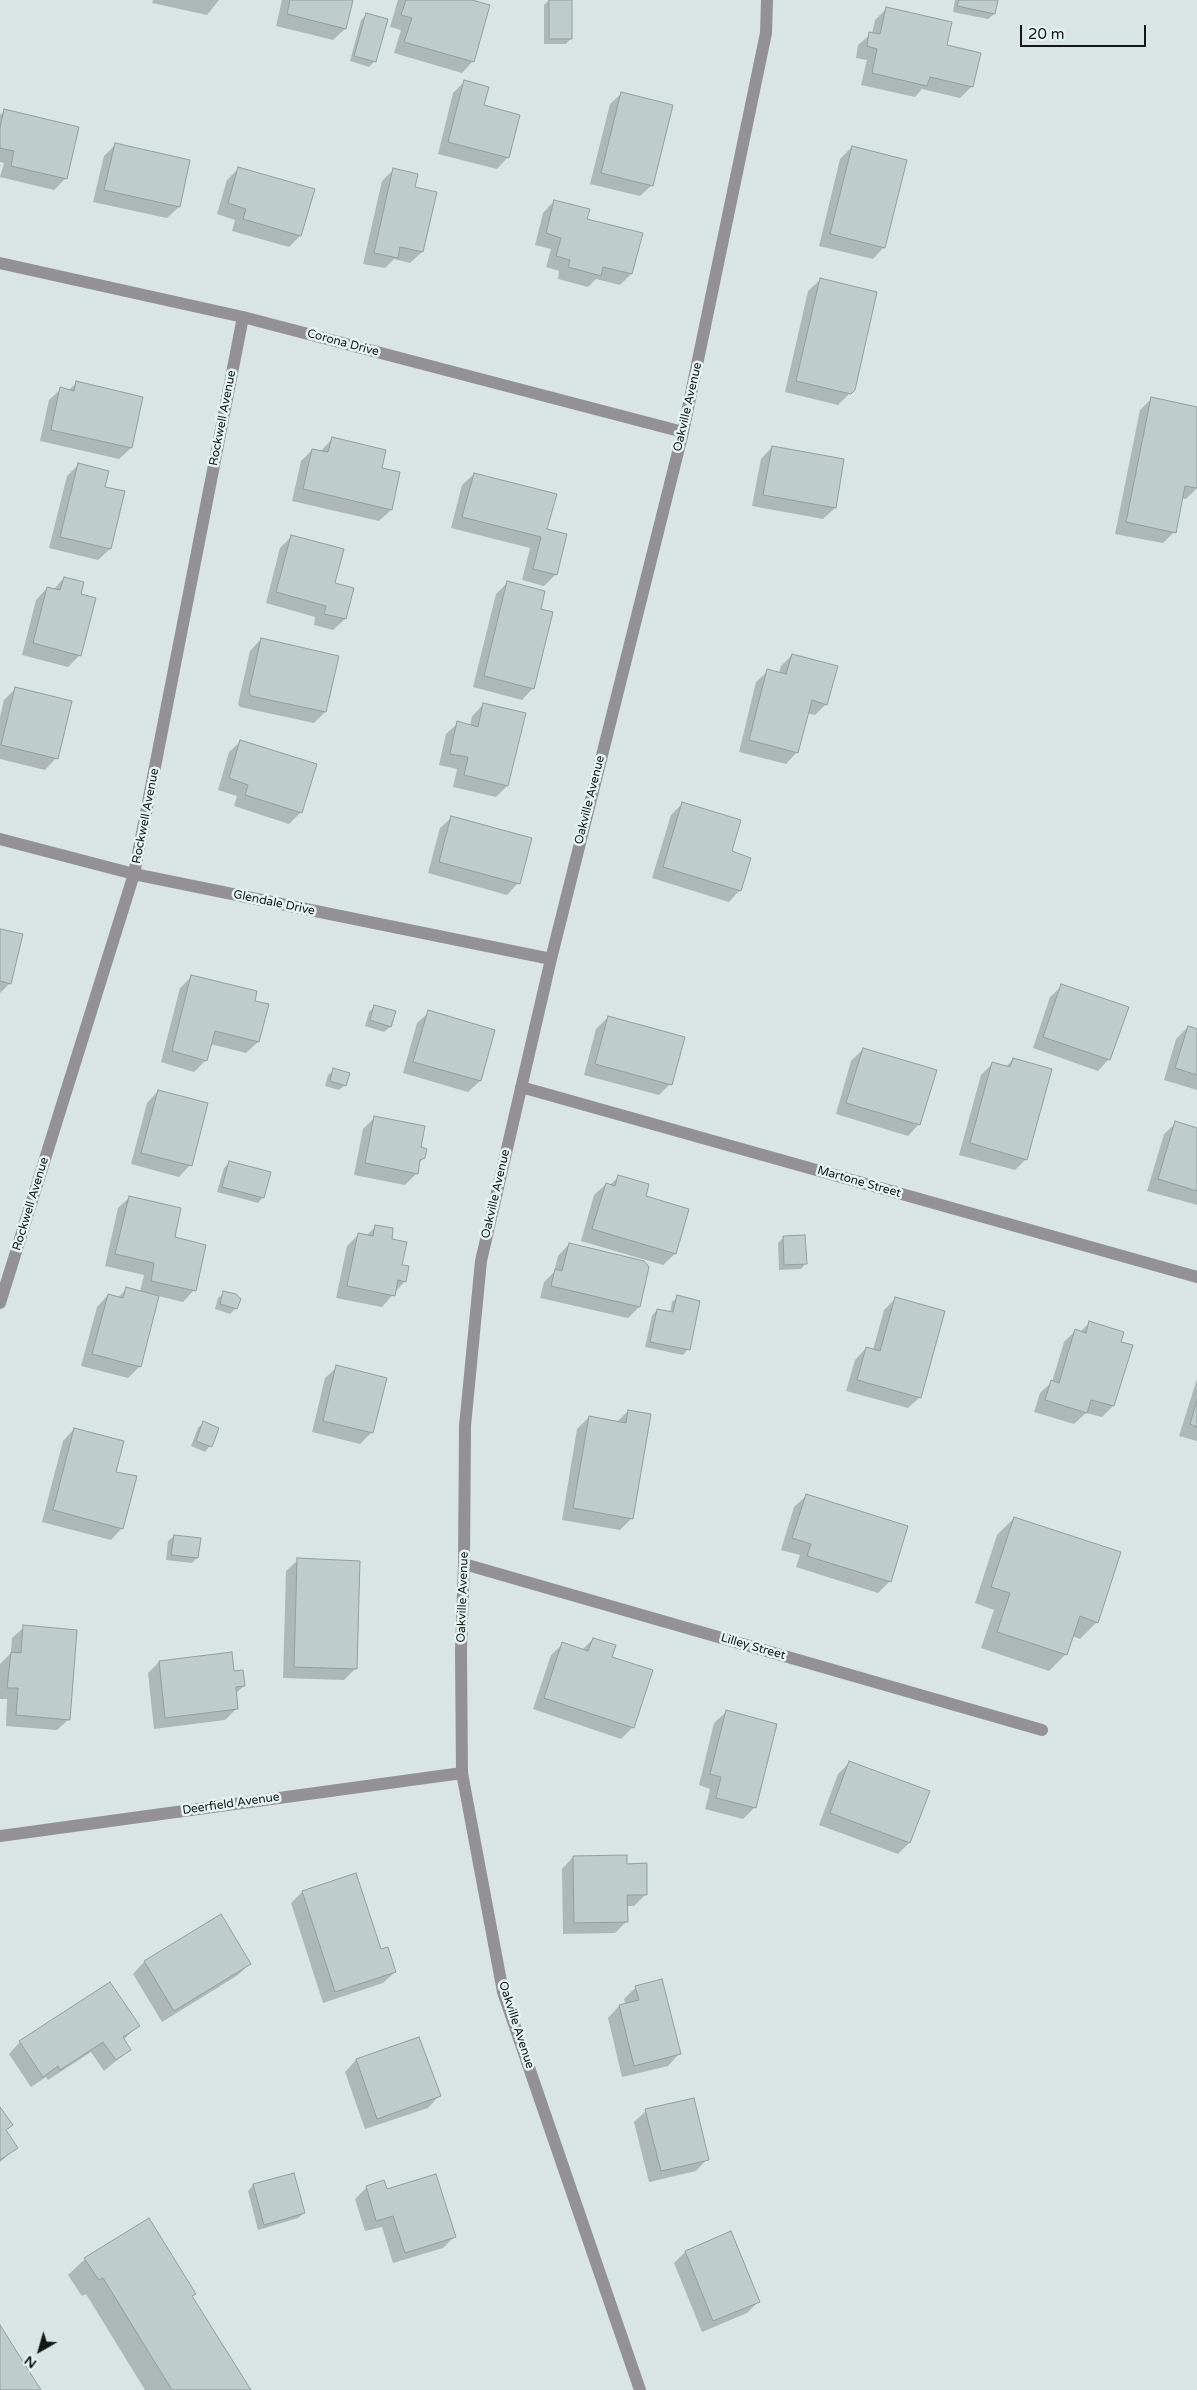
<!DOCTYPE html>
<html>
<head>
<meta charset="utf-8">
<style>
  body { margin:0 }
  #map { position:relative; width:1197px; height:2390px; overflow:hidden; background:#d8e5e4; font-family:"Varela Round",sans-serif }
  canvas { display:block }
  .north { position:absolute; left:15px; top:2325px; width:50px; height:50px; -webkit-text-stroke:4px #e5f3f1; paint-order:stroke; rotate:218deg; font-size:14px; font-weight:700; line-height:20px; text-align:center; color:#131817 }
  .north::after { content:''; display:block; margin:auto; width:18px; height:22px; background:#131817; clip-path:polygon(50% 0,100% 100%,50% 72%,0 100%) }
  .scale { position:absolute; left:1020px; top:25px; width:126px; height:22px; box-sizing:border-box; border:2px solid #131817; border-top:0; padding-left:6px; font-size:15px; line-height:18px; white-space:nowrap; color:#131817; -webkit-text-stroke:4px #e5f3f1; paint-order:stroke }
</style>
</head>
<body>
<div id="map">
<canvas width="1197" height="2390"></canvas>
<div class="north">N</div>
<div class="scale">20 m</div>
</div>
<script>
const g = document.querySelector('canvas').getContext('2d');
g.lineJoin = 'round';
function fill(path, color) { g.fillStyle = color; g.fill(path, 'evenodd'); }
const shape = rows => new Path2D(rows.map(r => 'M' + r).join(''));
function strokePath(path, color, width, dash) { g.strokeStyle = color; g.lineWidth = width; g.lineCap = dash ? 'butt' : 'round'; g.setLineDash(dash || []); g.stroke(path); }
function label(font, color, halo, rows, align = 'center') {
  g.font = font + ' "Varela Round",sans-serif'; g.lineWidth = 5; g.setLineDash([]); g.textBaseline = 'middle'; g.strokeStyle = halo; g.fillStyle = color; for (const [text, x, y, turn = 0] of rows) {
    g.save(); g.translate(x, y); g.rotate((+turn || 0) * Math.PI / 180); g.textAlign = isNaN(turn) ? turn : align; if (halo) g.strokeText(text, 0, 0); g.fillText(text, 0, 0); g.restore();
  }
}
fill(shape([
  [153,0,219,0,207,15,152,3],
  [282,0,352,0,345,29,333,40,276,26],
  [398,0,468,0,473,61,462,73,394,53,401,30,390,27],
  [549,0,571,0,571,38,566,44,544,44,544,5],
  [955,0,997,0,994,14,988,19,953,12],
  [886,9,946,46,972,86,960,98,922,89,915,97,861,85,867,60,856,58,858,45,872,33,875,20],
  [367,14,375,61,369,67,350,61,361,20],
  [465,81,483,106,508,157,497,169,438,154,453,93],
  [622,93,652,185,640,196,590,184,610,104],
  [5,111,66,178,54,190,0,177,4,163,0,162,0,115],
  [116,144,189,161,179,207,167,218,93,202,104,156],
  [852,147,884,247,873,259,819,246,840,159],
  [238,169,313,190,300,236,289,247,232,231,235,220,217,214,227,180],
  [393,170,414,188,435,193,422,252,410,263,394,259,385,268,363,264,382,181],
  [554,201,586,220,631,274,620,285,596,279,588,287,558,279,559,271,546,267,551,249,535,245,543,213],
  [820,280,853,390,838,405,785,392,808,291],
  [76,383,142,398,131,448,119,459,40,441,49,400,61,389,68,391],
  [1151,399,1197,408,1197,488,1186,499,1181,498,1174,532,1163,543,1115,534,1140,410],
  [332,439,381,469,391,510,379,521,292,501,301,461,312,450,320,452],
  [772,447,835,508,823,519,752,506,761,459],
  [78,465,103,488,124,492,110,549,98,560,49,548,67,476],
  [474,474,546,530,556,574,544,586,522,580,530,548,451,528,462,485],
  [292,536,333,584,345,619,333,630,314,625,315,617,266,603,280,548],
  [64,578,80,595,80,655,68,667,22,655,36,600,47,588,53,590],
  [508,582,540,610,533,688,522,700,473,687,496,594],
  [261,639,325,712,314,723,240,707,238,704,250,651],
  [792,655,826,704,815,715,807,713,797,752,786,764,739,752,756,682,768,671,779,673,781,666],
  [15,689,56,758,45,770,0,759,0,717,4,700],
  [484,704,507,786,496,797,453,787,457,769,439,765,446,734,458,723,470,726,472,716],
  [241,741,301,812,289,824,234,806,237,796,218,790,229,752],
  [683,803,730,852,740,890,729,902,652,878,671,815],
  [452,817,518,883,507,895,428,873,440,828],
  [0,930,10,983,0,993],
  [192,976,253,1002,267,1005,258,1042,246,1053,210,1044,206,1060,194,1072,161,1062,180,988],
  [1062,986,1109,1059,1098,1071,1033,1048,1050,997],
  [374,1007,390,1027,384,1032,365,1026,369,1012],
  [429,1012,494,1030,480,1081,468,1092,403,1073,417,1023],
  [608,1017,670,1084,659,1095,584,1075,596,1029],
  [1188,1027,1197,1030,1197,1090,1164,1080,1176,1039],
  [863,1049,919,1124,908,1136,836,1114,851,1061],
  [1013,1059,1026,1159,1015,1170,959,1155,981,1075,993,1063,1006,1067],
  [334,1070,345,1085,339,1090,325,1086,328,1075],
  [158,1091,190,1165,179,1177,131,1164,147,1103],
  [375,1117,419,1148,424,1157,419,1163,416,1174,405,1185,354,1175,363,1129],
  [1176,1123,1197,1129,1197,1205,1147,1191,1164,1134],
  [229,1163,263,1197,258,1203,217,1192,224,1168],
  [618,1177,644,1197,675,1254,663,1265,581,1241,594,1195,606,1184,610,1185],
  [130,1197,173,1238,194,1290,183,1302,158,1296,139,1367,128,1378,81,1366,97,1307,108,1295,118,1298,126,1289,140,1292,144,1275,105,1266,118,1208],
  [376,1226,390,1240,405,1281,382,1307,336,1298,347,1246,359,1234,366,1236],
  [783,1238,806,1263,801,1269,779,1270,778,1243],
  [569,1244,648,1268,639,1307,628,1318,540,1298,544,1282,554,1272,558,1256],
  [224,1293,236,1308,230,1314,215,1309,218,1298],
  [678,1297,688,1349,683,1355,645,1347,652,1316,657,1310,670,1313,672,1302],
  [896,1298,920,1397,908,1408,846,1391,855,1360,866,1348,873,1350,884,1310],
  [1090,1322,1113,1406,1102,1417,1086,1413,1074,1424,1034,1412,1040,1393,1052,1382,1064,1342,1075,1331,1080,1332],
  [337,1367,372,1432,360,1444,312,1432,325,1378],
  [1197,1379,1197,1441,1179,1436],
  [628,1411,632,1518,620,1530,562,1520,577,1429,589,1417,617,1422],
  [203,1423,210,1446,205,1452,191,1446,198,1428],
  [74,1429,114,1473,122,1528,111,1540,42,1522,63,1441],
  [806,1496,890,1581,878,1593,796,1567,800,1555,781,1550,794,1507],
  [1014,1518,1097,1622,1080,1639,1072,1636,1066,1654,1049,1671,981,1648,994,1610,975,1603,997,1535],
  [174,1536,197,1558,192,1563,166,1560,168,1541],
  [298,1560,356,1668,344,1680,283,1678,286,1571],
  [24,1627,69,1719,57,1730,6,1726,7,1699,0,1699,0,1664,11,1653,12,1638],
  [593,1639,611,1657,633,1727,621,1739,533,1709,551,1655,563,1644,582,1650],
  [159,1662,233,1672,244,1686,235,1694,237,1708,225,1720,154,1729,148,1673],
  [726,1712,755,1807,743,1819,705,1809,710,1789,699,1785,714,1723],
  [850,1762,909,1843,898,1854,819,1825,838,1774],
  [573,1857,625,1865,646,1894,634,1906,626,1906,627,1921,615,1933,563,1934,562,1869],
  [355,1875,380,1951,395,1972,383,1983,323,2003,291,1903,302,1892],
  [220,1916,250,1963,238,1975,162,2022,133,1974,144,1962],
  [636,1987,679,2054,668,2066,622,2077,608,2018,619,2006,626,2005,624,1999],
  [138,2026,123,2040,130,2049,104,2071,91,2052,48,2080,46,2077,31,2087,9,2054,20,2042],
  [418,2039,439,2096,428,2108,365,2129,345,2072,356,2060],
  [0,2109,11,2125,5,2131,16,2148,0,2162],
  [646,2111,707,2159,696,2171,649,2182,634,2122],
  [293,2175,304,2213,298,2218,258,2230,248,2191,253,2185],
  [367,2187,386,2191,454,2237,443,2248,393,2263,382,2227,365,2231,355,2199],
  [685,2252,759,2301,747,2313,702,2332,674,2263],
  [85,2259,191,2296,249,2390,145,2390,86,2294,82,2296,68,2275]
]), '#0003');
const building = shape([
  [290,0,353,0,346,29,287,14,290,0],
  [406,0,472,0,490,5,474,62,404,42,412,18,401,15,406,0],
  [549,0,572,0,572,39,549,39,549,0],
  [959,0,998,0,995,14,957,6,959,0],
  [886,7,952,22,947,45,981,53,973,87,930,77,927,86,872,73,877,49,867,46,869,32,880,34,886,7],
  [366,13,388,19,376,62,354,56,366,13],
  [464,80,489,87,484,105,520,115,509,158,448,142,464,80],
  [621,92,673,105,653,186,601,173,621,92],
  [4,109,79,127,67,179,11,166,14,151,0,148,0,128,4,109],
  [115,143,190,160,180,207,104,190,115,143],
  [852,146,907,160,885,248,830,234,852,146],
  [238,167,315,189,301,236,243,219,246,209,228,203,238,167],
  [393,168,418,174,415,187,437,192,423,252,400,247,398,258,374,253,393,168],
  [554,200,590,209,587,219,643,233,632,274,603,267,601,276,568,267,570,260,556,256,561,238,546,233,554,200],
  [820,278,877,292,855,390,851,394,796,381,820,278],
  [76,381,143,397,132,448,51,430,60,387,74,391,76,381],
  [1151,397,1197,407,1197,488,1185,486,1176,533,1126,522,1151,397],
  [332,437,386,450,382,468,400,472,392,510,303,489,312,449,328,452,332,437],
  [772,446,844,459,836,508,763,495,772,446],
  [78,463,109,471,105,487,125,491,111,549,60,537,78,463],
  [474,473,557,494,547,529,567,534,557,575,533,569,541,537,462,517,474,473],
  [291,535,344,549,335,583,354,588,346,619,324,614,326,606,276,592,291,535],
  [64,577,84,582,81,594,96,598,81,656,33,643,47,587,60,590,64,577],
  [507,581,545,591,541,609,553,612,534,689,484,676,507,581],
  [261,638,339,656,326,712,251,696,249,692,261,638],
  [792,654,838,666,827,705,812,700,798,753,749,740,767,669,786,674,792,654],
  [15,687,72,701,58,759,1,745,15,687],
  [483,703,526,713,508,786,464,775,468,757,450,754,457,721,478,727,483,703],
  [240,740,317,764,302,813,245,795,248,785,229,778,240,740],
  [682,802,741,820,732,851,751,858,741,891,663,867,682,802],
  [451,816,532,838,520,884,439,862,451,816],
  [0,929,23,934,11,984,0,981,0,929],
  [191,975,257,991,255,1001,269,1004,259,1042,215,1031,207,1061,172,1051,191,975],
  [1061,984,1129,1007,1110,1060,1043,1037,1061,984],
  [374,1005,396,1011,391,1027,370,1020,374,1005],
  [428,1010,495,1030,481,1081,413,1062,428,1010],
  [608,1016,685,1037,672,1085,595,1064,608,1016],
  [1188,1026,1197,1029,1197,1075,1175,1068,1188,1026],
  [863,1048,937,1070,920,1125,846,1103,863,1048],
  [1013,1058,1052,1069,1027,1160,970,1143,992,1062,1010,1067,1013,1058],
  [333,1068,350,1073,346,1086,330,1081,333,1068],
  [158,1090,208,1103,192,1166,141,1153,158,1090],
  [374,1116,425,1126,421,1147,427,1149,425,1158,420,1160,418,1174,365,1163,374,1116],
  [1175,1121,1197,1128,1197,1191,1158,1179,1175,1121],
  [229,1161,271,1172,264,1198,222,1187,229,1161],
  [618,1175,649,1184,646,1196,689,1209,676,1254,592,1229,606,1183,615,1186,618,1175],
  [129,1196,181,1208,175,1237,206,1245,196,1291,151,1281,154,1263,115,1254,129,1196],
  [375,1225,393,1228,392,1239,407,1242,402,1265,409,1266,406,1282,398,1280,395,1296,347,1286,358,1233,373,1236,375,1225],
  [805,1235,807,1264,784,1265,783,1236,805,1235],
  [569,1243,644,1261,649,1267,640,1307,551,1286,555,1269,562,1271,569,1243],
  [126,1287,159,1296,141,1367,92,1354,108,1294,123,1298,126,1287],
  [223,1291,236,1294,241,1299,237,1309,220,1304,223,1291],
  [677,1295,700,1301,690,1350,650,1342,657,1309,673,1312,677,1295],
  [895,1297,945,1311,921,1398,857,1380,866,1347,880,1351,895,1297],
  [1089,1321,1124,1332,1121,1342,1133,1345,1114,1406,1091,1400,1087,1413,1045,1400,1051,1380,1059,1383,1075,1329,1086,1333,1089,1321],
  [336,1365,387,1378,373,1433,323,1421,336,1365],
  [1197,1400,1197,1427,1190,1424,1197,1400],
  [628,1410,651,1414,633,1519,573,1508,589,1416,626,1423,628,1410],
  [203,1421,219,1428,212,1447,196,1441,203,1421],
  [74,1428,124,1441,116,1472,137,1476,123,1529,53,1510,74,1428],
  [806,1494,908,1526,891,1582,807,1556,811,1544,792,1538,806,1494],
  [1014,1517,1121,1552,1098,1623,1080,1616,1067,1655,997,1632,1010,1593,991,1587,1014,1517],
  [174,1535,201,1538,198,1558,171,1555,174,1535],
  [297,1558,360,1561,357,1669,294,1667,297,1558],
  [23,1625,77,1630,70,1720,16,1715,18,1688,7,1688,11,1652,21,1653,23,1625],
  [593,1638,616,1645,612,1657,653,1670,634,1728,544,1698,562,1642,588,1651,593,1638],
  [232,1652,234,1671,243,1670,245,1686,236,1687,238,1709,165,1718,159,1661,232,1652],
  [726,1710,777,1724,756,1808,716,1798,721,1777,710,1774,726,1710],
  [849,1761,930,1791,910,1843,830,1813,849,1761],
  [627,1855,627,1864,647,1863,647,1895,627,1895,628,1922,574,1923,573,1856,627,1855],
  [356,1873,381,1949,388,1947,396,1972,335,1992,302,1891,356,1873],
  [221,1914,251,1964,174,2011,144,1961,221,1914],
  [662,1979,681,2054,634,2066,619,2005,639,2000,635,1986,662,1979],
  [110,1982,140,2026,123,2037,131,2050,116,2060,103,2042,60,2070,58,2066,43,2077,19,2041,110,1982],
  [419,2037,441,2096,377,2119,356,2059,419,2037],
  [694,2098,709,2160,661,2171,645,2109,694,2098],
  [0,2107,13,2125,6,2130,18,2148,0,2160,0,2107],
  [294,2173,305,2213,264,2225,253,2184,294,2173],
  [436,2174,456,2237,405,2253,393,2216,376,2221,366,2186,384,2180,387,2189,436,2174],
  [149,2218,196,2294,192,2296,251,2390,172,2390,103,2278,99,2280,84,2258,149,2218],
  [731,2231,760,2302,713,2321,685,2251,731,2231],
  [0,2325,41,2390,0,2390,0,2325]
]);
fill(building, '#beccca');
strokePath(building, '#919e9c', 1);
strokePath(shape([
  [0,263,243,317,683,432],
  [0,839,134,874,551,959],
  [521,1087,1197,1277],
  [0,1303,134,874,243,317],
  [464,1564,1042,1730],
  [0,1836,462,1773],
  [640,2390,503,1992,462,1773,461,1650,464,1564,465,1426,481,1261,551,959,683,432,766,33,767,0]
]), '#949194', 12);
label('12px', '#131817', '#e5f3f1', [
  ["Corona Drive",343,343,15],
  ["Oakville Avenue",688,407,-77],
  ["Rockwell Avenue",223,418,-79],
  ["Oakville Avenue",590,800,-76],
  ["Rockwell Avenue",146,816,-79],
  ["Glendale Drive",274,903,12],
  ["Martone Street",859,1182,16],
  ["Oakville Avenue",496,1194,-77],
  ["Rockwell Avenue",31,1204,-73],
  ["Oakville Avenue",463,1597,-88],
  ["Lilley Street",753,1647,16],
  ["Deerfield Avenue",231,1804,-8],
  ["Oakville Avenue",516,2025,72]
]);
</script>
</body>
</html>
